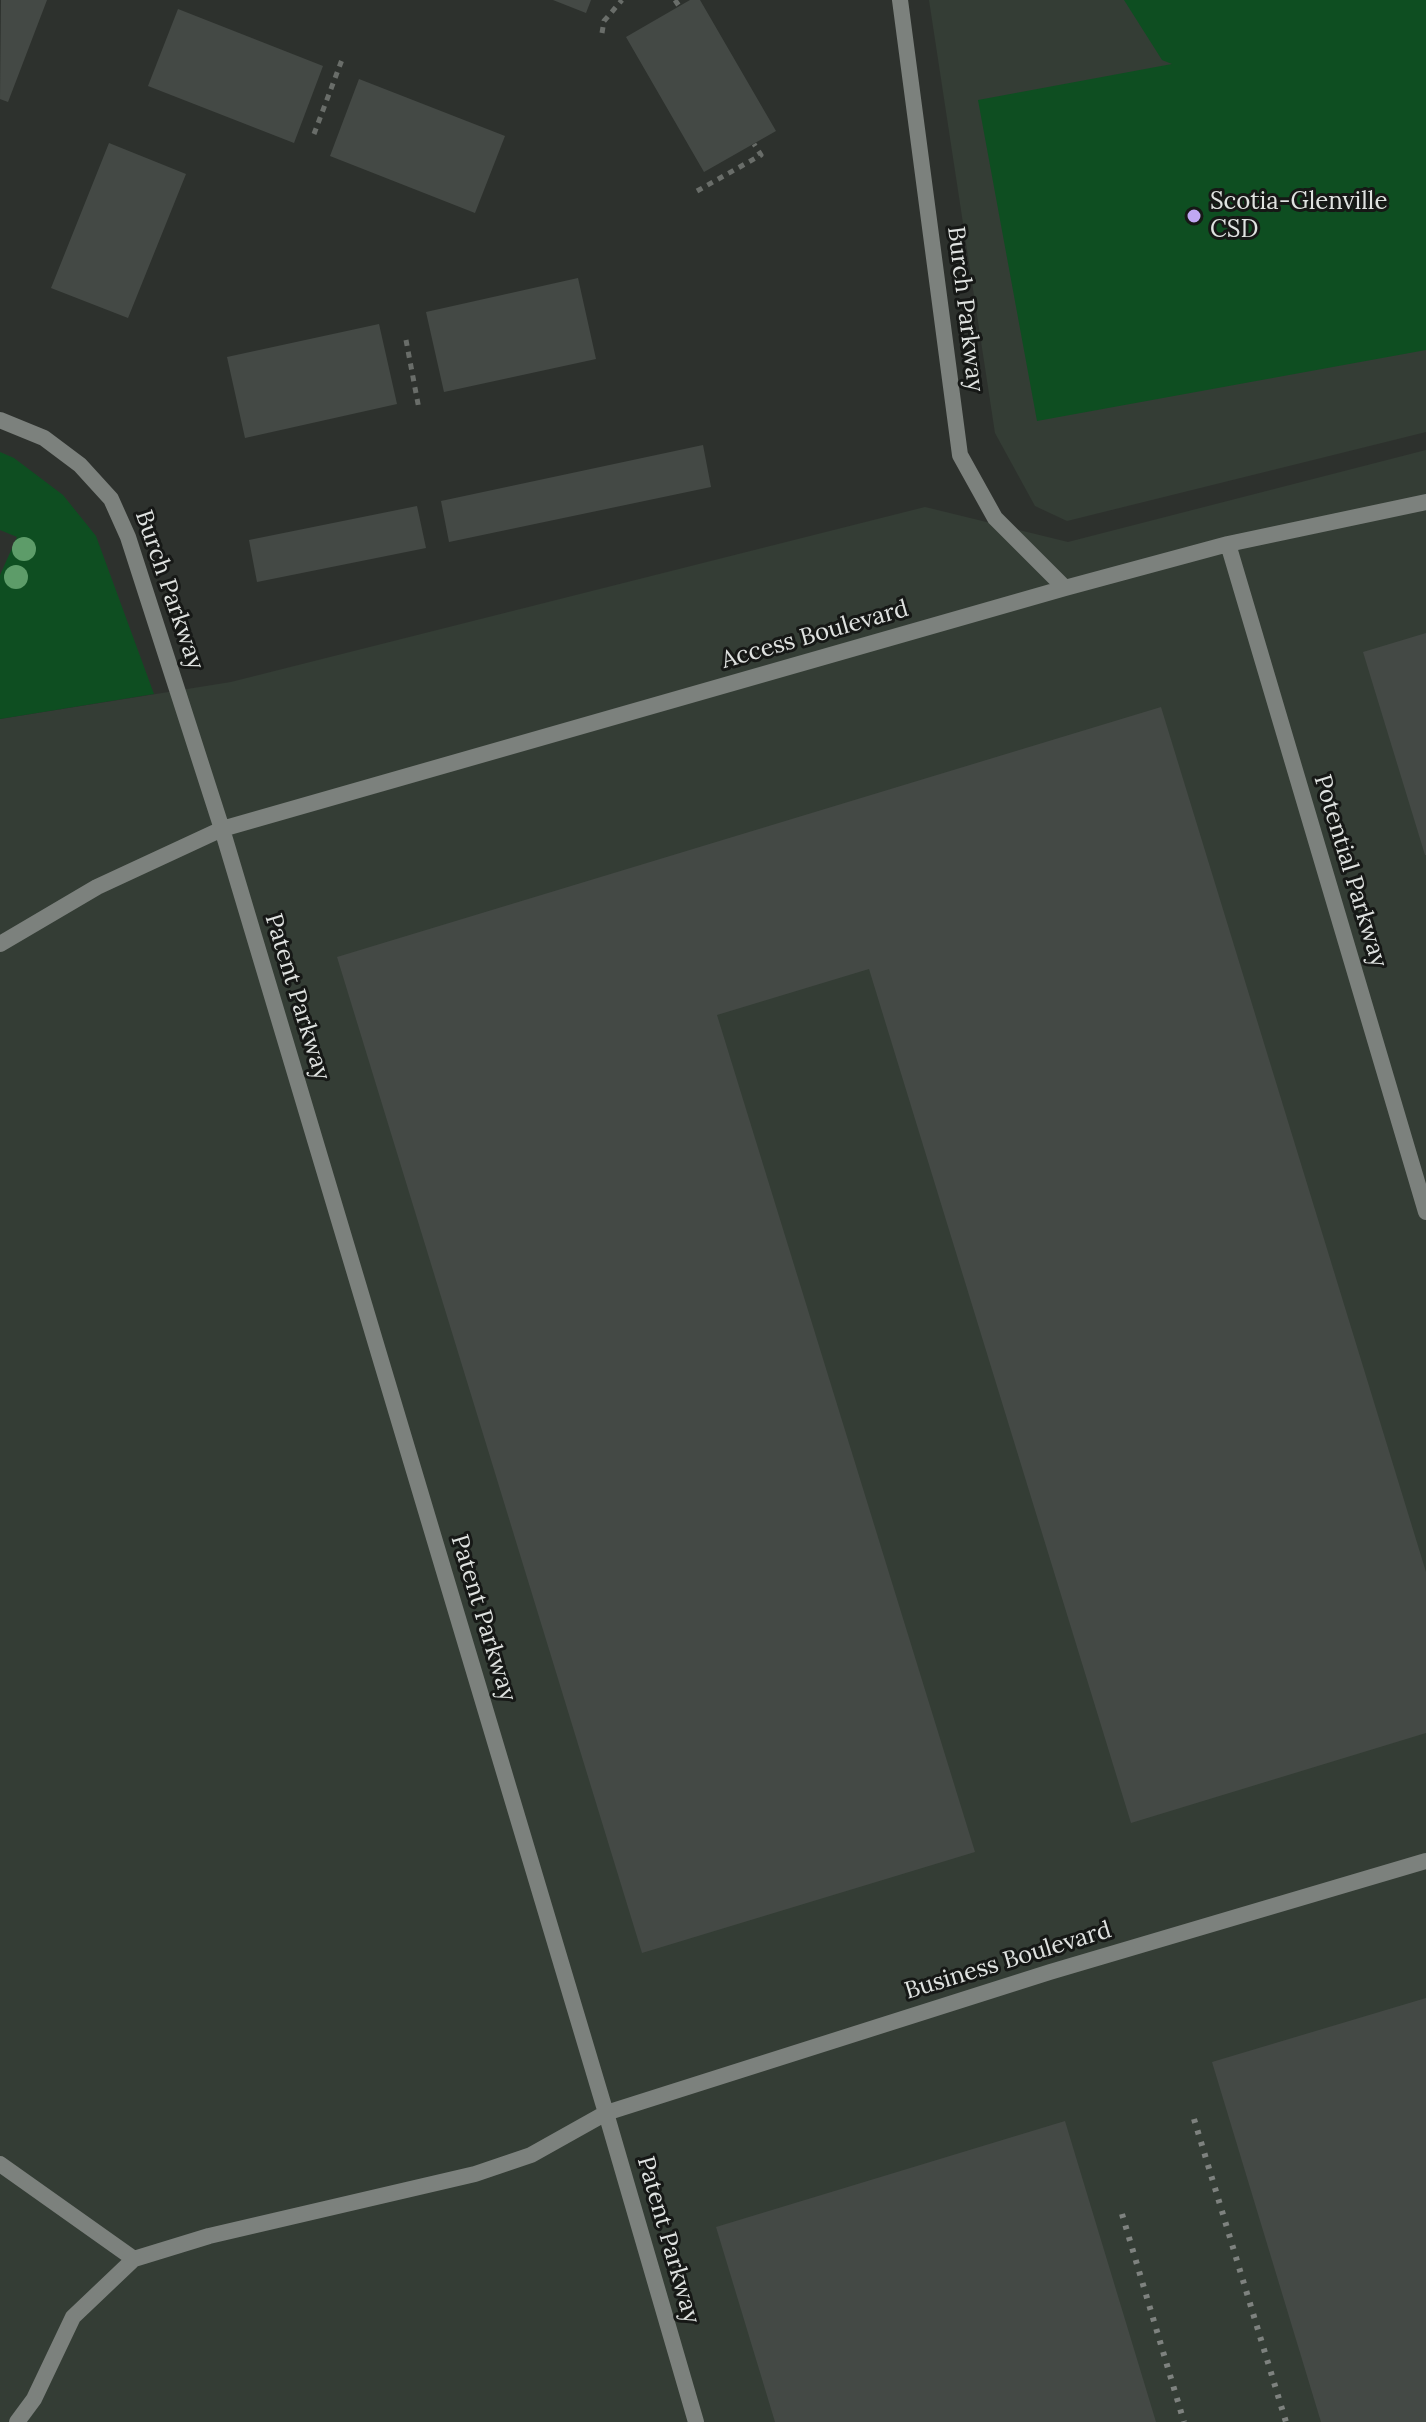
<!DOCTYPE html>
<html>
<head>
<meta charset="utf-8">
<style>
  body { margin:0 }
  canvas { display:block; background:#2d312d }
</style>
</head>
<body>
<canvas width="1426" height="2422"></canvas>
<script>
const g = document.querySelector('canvas').getContext('2d');
g.lineJoin = 'round';
function fill(path, color) { g.fillStyle = color; g.fill(path, 'evenodd'); }
const shape = rows => new Path2D(rows.map(r => 'M' + r).join(''));
function strokePath(path, color, width, dash) { g.strokeStyle = color; g.lineWidth = width; g.lineCap = dash ? 'butt' : 'round'; g.setLineDash(dash || []); g.stroke(path); }
function label(font, color, halo, rows, align = 'center') {
  g.font = font + ' Lora,serif'; g.lineWidth = 6; g.setLineDash([]); g.textBaseline = 'middle'; g.strokeStyle = halo; g.fillStyle = color; for (const [text, x, y, turn = 0] of rows) {
    g.save(); g.translate(x, y); g.rotate((+turn || 0) * Math.PI / 180); g.textAlign = isNaN(turn) ? turn : align; if (halo) g.strokeText(text, 0, 0); g.fillText(text, 0, 0); g.restore();
  }
}
fill(shape([
  [929,0,1426,0,1426,432,1067,521,1035,506,995,433],
  [1426,450,1426,2422,0,2422,0,719,231,682,925,507,1068,542]
]), '#343d35');
fill(shape([
  [1124,0,1426,0,1426,350,1037,421,978,100,1172,64,1162,60],
  [0,452,14,458,63,495,96,536,154,694,0,719,0,575,17,537,0,530]
]), '#0e4e21');
fill(shape([
  [1,0,47,0,8,102,0,99],
  [553,0,591,0,586,13],
  [690,0,700,0,776,131,704,172,626,37],
  [178,9,323,66,294,143,148,86],
  [359,79,505,136,475,213,330,156],
  [109,143,186,174,128,318,51,288],
  [578,278,596,359,444,392,426,312],
  [379,324,397,404,245,438,227,357],
  [703,445,711,487,449,542,441,501],
  [417,506,426,548,257,582,249,540],
  [1426,633,1426,855,1425,855,1363,652],
  [1161,707,1426,1572,1426,1733,1131,1823,869,969,717,1015,975,1852,642,1953,337,957],
  [1426,1998,1426,2422,1321,2422,1212,2062],
  [1065,2121,1156,2422,775,2422,716,2227]
]), '#444945');
strokePath(shape([
  [675,0,679,6],
  [602,33,604,21,622,0],
  [314,134,343,57],
  [697,191,761,155,754,144],
  [406,340,419,409]
]), '#696d69', 5, [6, 6]);
strokePath(shape([
  [900,0,960,455,995,518,1065,588],
  [0,420,44,438,80,465,111,499,128,537,222,829,606,2113,696,2422],
  [1228,544,1426,1212],
  [0,944,97,887,222,829,1065,588,1228,544,1426,502],
  [0,2164,134,2259],
  [17,2422,34,2399,73,2317,134,2259,209,2236,475,2174,531,2155,606,2113,1050,1972,1426,1861]
]), '#7c817d', 16);
strokePath(shape([
  [1194,2119,1286,2422],
  [1122,2214,1184,2422]
]), '#7e827f', 6, [4, 8]);
g.fillStyle = '#5d9c69';
for (const [x, y] of [
  [24,549],
  [16,577]
]) { g.beginPath(); g.arc(x, y, 12, 0, 2 * Math.PI); g.fill(); }
for (const [x, y, r, color] of [
  [1194,216,8,"#c0a8f3"]
]) { const dot = new Path2D(); dot.arc(x, y, r, 0, 2 * Math.PI); g.fillStyle = color; g.fill(dot); strokePath(dot, '#161816', 3); }
label('24px', '#dfe2e0', '#161816', [
  ["Scotia-Glenville",1210,202],
  ["CSD",1210,230]
], 'left');
label('24px', '#dfe2e0', '#161816', [
  ["Burch Parkway",965,309,83],
  ["Burch Parkway",169,590,71],
  ["Access Boulevard",815,635,-16],
  ["Potential Parkway",1350,871,73],
  ["Patent Parkway",297,997,73],
  ["Patent Parkway",483,1618,73],
  ["Business Boulevard",1008,1961,-17],
  ["Patent Parkway",668,2240,74]
]);
</script>
</body>
</html>
